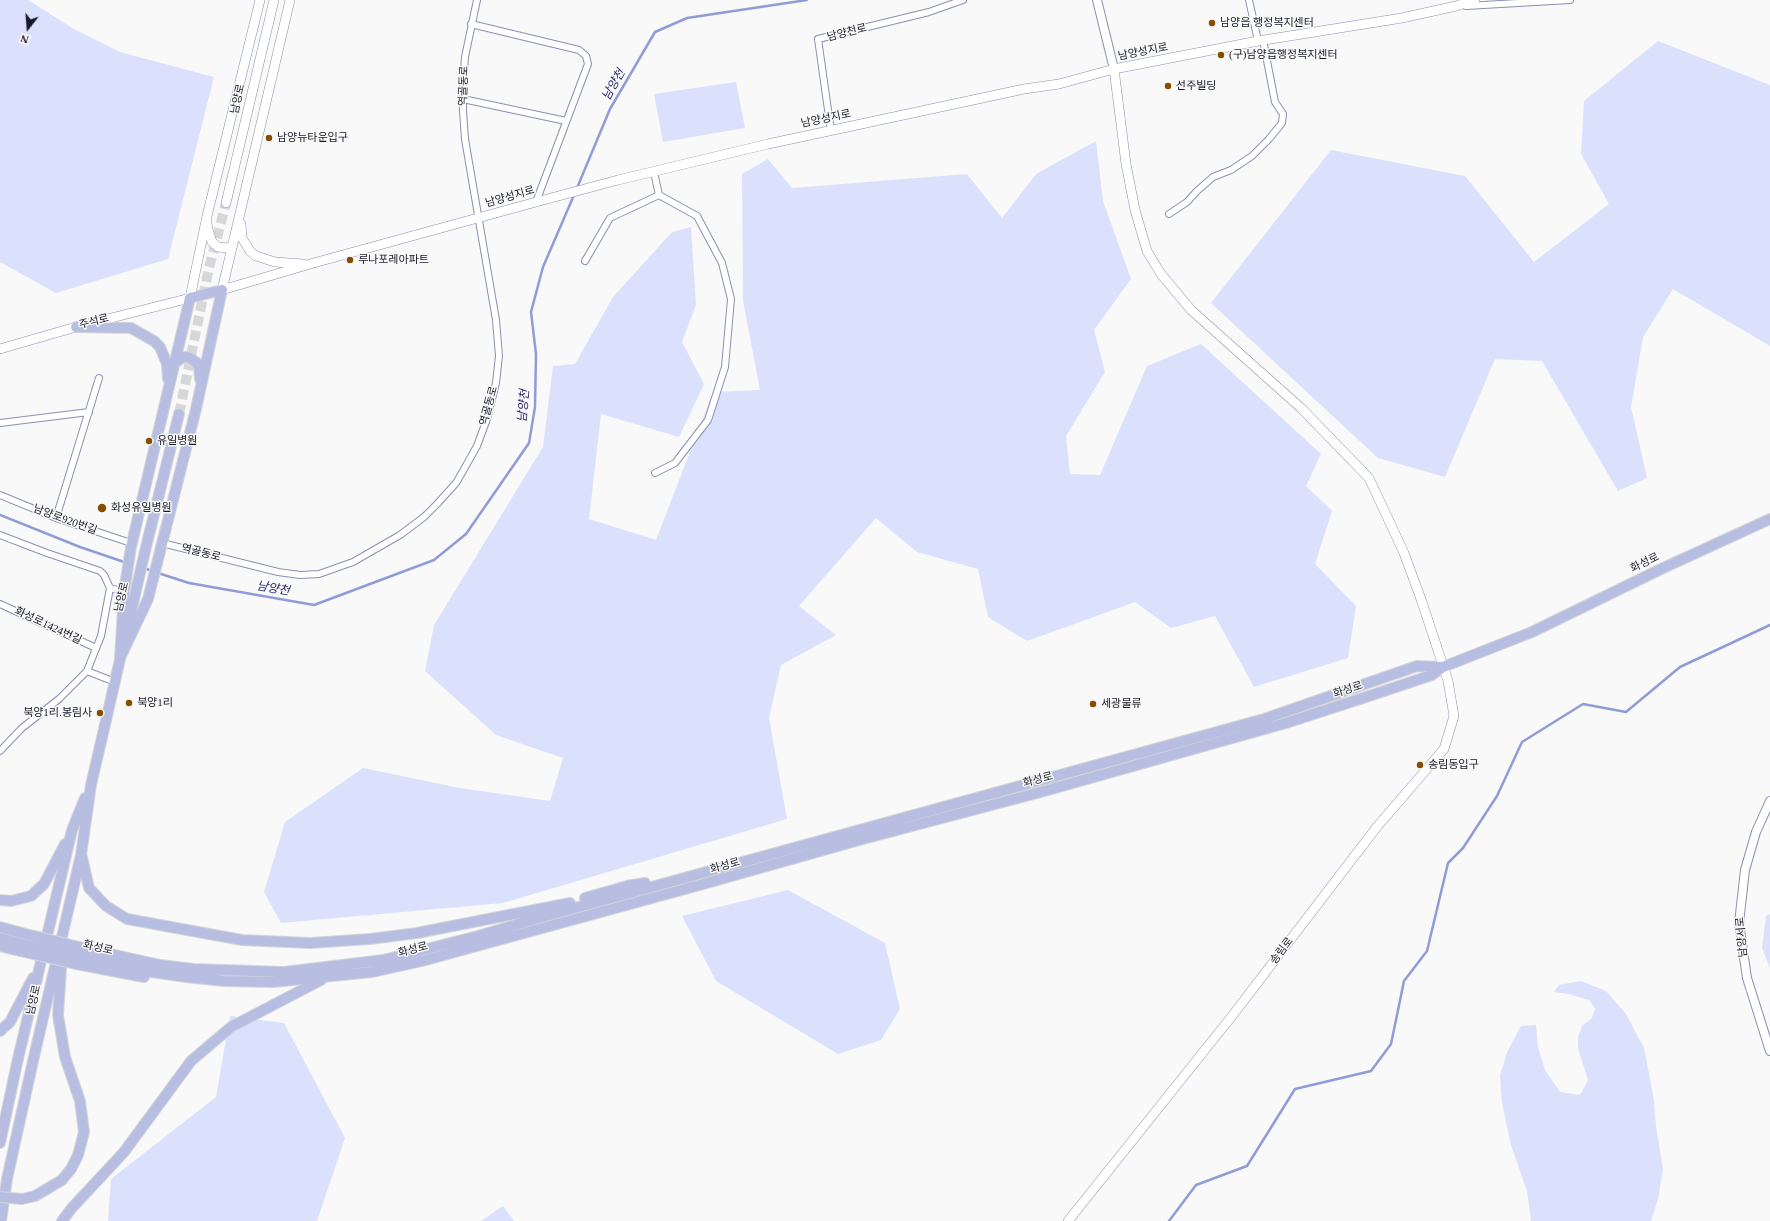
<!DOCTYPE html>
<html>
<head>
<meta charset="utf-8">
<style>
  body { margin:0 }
  #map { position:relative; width:1770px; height:1221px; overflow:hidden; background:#f9f9f9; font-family:"Times New Roman",serif }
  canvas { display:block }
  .north { position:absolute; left:8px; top:8px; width:40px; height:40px; -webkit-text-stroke:3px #f9f9f9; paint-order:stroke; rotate:197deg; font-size:11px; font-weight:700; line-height:16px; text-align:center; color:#161925 }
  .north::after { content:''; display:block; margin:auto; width:14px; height:18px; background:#161925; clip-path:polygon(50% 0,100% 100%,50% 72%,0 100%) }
</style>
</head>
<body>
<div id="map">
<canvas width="1770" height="1221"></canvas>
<div class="north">N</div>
</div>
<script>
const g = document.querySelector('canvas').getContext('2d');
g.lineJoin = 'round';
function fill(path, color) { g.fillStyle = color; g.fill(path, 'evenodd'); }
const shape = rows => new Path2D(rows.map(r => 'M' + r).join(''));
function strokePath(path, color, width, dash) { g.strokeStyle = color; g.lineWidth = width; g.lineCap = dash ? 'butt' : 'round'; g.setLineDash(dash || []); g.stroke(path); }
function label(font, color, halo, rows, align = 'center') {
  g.font = font + ' "Times New Roman","Noto Sans KR",serif'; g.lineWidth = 3; g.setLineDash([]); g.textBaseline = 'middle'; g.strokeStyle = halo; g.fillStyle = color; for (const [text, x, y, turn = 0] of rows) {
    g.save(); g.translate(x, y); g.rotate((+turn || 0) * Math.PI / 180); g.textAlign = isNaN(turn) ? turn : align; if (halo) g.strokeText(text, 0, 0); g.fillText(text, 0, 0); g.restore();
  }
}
fill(shape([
  [0,0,28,0,74,29,120,52,214,77,168,259,56,293,0,262],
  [1658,41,1770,85,1770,346,1673,289,1643,337,1631,407,1647,478,1618,491,1542,361,1495,359,1445,477,1378,458,1211,303,1331,150,1465,176,1534,262,1609,204,1581,154,1584,101],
  [736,82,745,128,663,142,654,94],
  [1096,141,1103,201,1131,279,1094,330,1105,372,1066,436,1070,474,1100,475,1147,366,1201,344,1321,454,1306,486,1332,511,1315,564,1356,606,1348,658,1254,687,1215,616,1171,628,1135,602,1027,641,988,617,978,569,917,552,876,518,799,606,836,635,781,665,769,718,787,819,503,903,281,923,264,892,285,822,363,768,460,788,550,801,563,758,496,735,425,671,434,625,543,447,553,366,575,364,613,297,672,232,691,227,696,305,682,342,704,384,679,437,601,414,589,519,656,540,713,392,760,390,743,301,742,174,768,159,792,188,967,174,1002,218,1036,174],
  [788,890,885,943,900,1009,881,1040,838,1054,716,981,682,916],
  [1770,914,1770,968,1762,948,1766,916],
  [1581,981,1606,991,1626,1014,1644,1048,1654,1100,1656,1126,1663,1169,1658,1199,1651,1221,1531,1221,1527,1191,1511,1145,1502,1103,1500,1076,1507,1052,1521,1026,1536,1025,1538,1047,1545,1070,1560,1092,1580,1095,1588,1080,1578,1048,1578,1037,1582,1026,1592,1018,1595,1008,1589,1000,1569,994,1554,992,1559,985],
  [230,1016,284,1023,345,1138,317,1221,108,1221,111,1179,216,1097],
  [503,1206,514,1221,481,1221]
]), '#dbe1fd');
strokePath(shape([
  [577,188,610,109,655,32,687,18,807,0],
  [0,515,80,547,127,563],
  [143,568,153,571],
  [158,573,189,583,314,605,434,560,466,534,529,443,535,407,536,354,531,312,543,267,574,195],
  [1169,1221,1196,1185,1247,1166,1295,1089,1371,1071,1391,1044,1404,981,1427,951,1448,863,1463,848,1497,796,1522,742,1583,704,1626,712,1680,667,1770,625]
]), '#919cd7', 2.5);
strokePath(shape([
  [179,414,209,268,226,203]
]), '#d7d7d9', 10, [10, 5]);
const minor = shape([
  [1249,0,1258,41],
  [1466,6,1570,0],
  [471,24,579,50,586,56,588,64,536,202],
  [463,99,566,121],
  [831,131,818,39,929,12,963,0],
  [654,172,659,195,697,216,722,263,731,299,725,367,708,420,675,463,655,473],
  [1169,214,1187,202,1197,191,1213,177,1231,170,1252,156,1269,139,1282,123,1283,114,1275,102,1263,40],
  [585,261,610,218,659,195],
  [0,423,89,412],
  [0,495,56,518,131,543],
  [56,518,99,378],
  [0,535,47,553,100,571,104,575,110,588],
  [162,543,278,572,300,575,319,574,353,562,400,535,424,517,437,504,456,483,463,471,477,446,487,419,496,383,499,356,496,320,465,139,463,111,463,85,465,57,477,0],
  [0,604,96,648],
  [87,671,115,682],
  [0,751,22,728,59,699,87,671,101,636,110,588,124,592]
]);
const tertiary = shape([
  [1097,0,1114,69],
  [1770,801,1756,832,1745,870,1739,923,1747,978,1770,1051]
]);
const secondary = shape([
  [290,0,222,290,310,264,536,202,618,180,768,144,1024,89,1059,84,1114,69,1258,41,1402,18,1456,6,1475,0],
  [226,203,274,0],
  [207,223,208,230,212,242,218,247,227,248,233,245],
  [241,224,242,238,250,251,256,256,275,262,303,264],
  [0,349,76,327,190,298,207,216,260,0],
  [1068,1221,1232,1016,1376,828,1444,749,1454,716,1448,681,1422,602,1404,553,1369,478,1301,408,1191,310,1161,274,1147,251,1135,210,1126,164,1114,69]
]);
const primary = shape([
  [222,290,196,409,148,599,120,658,124,592,131,547,190,298,222,290],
  [76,327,131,328,154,341,160,347,167,364,168,379],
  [175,363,183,357,188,357,196,362,199,367,200,379],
  [82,857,89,888,106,906,127,919,242,940,310,943,370,939,417,933,570,903],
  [585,898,627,886,645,883],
  [0,900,11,901,31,896,44,884,65,844],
  [0,927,22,933],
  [0,938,20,943],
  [0,946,20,951],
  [79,947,160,965,194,969,284,972,383,960,478,936,542,917,1264,719,1417,666,1443,667],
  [77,956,131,969,186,977,224,981,273,982,372,972,422,961,707,883,863,839,1041,792,1286,723,1363,698,1432,675,1443,667,1532,632,1661,569,1770,519],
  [76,964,144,977],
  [0,1031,10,1022,33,978],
  [0,1143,17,1063,72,830,85,798],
  [22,1199,35,1196,62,1180,71,1169,78,1155,84,1132,80,1101,65,1057,58,1015,62,954],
  [1,1221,7,1179,33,1061,81,855,91,785,146,547,179,414],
  [62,1221,71,1209,124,1152,191,1061,231,1027,321,980]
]);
strokePath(minor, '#8990b1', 8);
strokePath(tertiary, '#8990b1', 10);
strokePath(secondary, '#8990b1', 10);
strokePath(primary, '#d5d6d8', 12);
strokePath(minor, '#fff', 6);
strokePath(tertiary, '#fff', 8);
strokePath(secondary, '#fff', 9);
strokePath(primary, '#b7bee2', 10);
const primaryBridge = shape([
  [22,933,79,947],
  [20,943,77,956],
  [20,951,76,964],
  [0,1197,22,1199]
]);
strokePath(primaryBridge, '#d5d6d8', 12, []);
strokePath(primaryBridge, '#b7bee2', 10);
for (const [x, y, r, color] of [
  [1212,23,4,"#854e00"],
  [1221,55,4,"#854e00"],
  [1168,86,4,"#854e00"],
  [269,138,4,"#854e00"],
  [350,260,4,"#854e00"],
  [149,441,4,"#854e00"],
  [102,508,5,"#854e00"],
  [129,703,4,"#854e00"],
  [1093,704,4,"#854e00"],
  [100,713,4,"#854e00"],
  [1420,765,4,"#854e00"]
]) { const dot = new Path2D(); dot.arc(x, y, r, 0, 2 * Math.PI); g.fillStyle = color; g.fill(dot); strokePath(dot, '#f9f9f9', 1.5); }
label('11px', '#161925', '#f9f9f9', [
  ["남양읍 행정복지센터",1220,23],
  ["(구)남양읍행정복지센터",1229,55],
  ["선주빌딩",1176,86],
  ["남양뉴타운입구",277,138],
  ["루나포레아파트",358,260],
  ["유일병원",157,441],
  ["화성유일병원",111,508],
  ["북양1리",137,703],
  ["세광물류",1101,704],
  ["북양1리.봉림사",92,713,"right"],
  ["송림동입구",1428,765]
], 'left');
label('11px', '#161925', '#f9f9f9', [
  ["남양천로",847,33,-14],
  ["남양성지로",1143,52,-11],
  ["역골동로",464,86,-88],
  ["남양로",238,99,-77],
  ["남양성지로",826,119,-12],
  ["남양성지로",510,197,-16],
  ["주석로",94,322,-14],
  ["역골동로",489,406,-75],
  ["남양로920번길",65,520,20],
  ["역골동로",201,553,14],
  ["화성로",1645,563,-26],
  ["남양로",122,597,-77],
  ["화성로1424번길",48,626,25],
  ["화성로",1348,690,-18],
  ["화성로",1038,780,-15],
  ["화성로",725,866,-16],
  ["남양서로",1742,937,-95],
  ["화성로",98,948,13],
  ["화성로",413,950,-14],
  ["송림로",1282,951,-53],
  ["남양로",34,1000,-77]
]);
label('italic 12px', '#24276c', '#f9f9f9', [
  ["남양천",614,85,-60],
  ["남양천",524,406,-85],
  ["남양천",273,589,10]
]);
</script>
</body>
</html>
